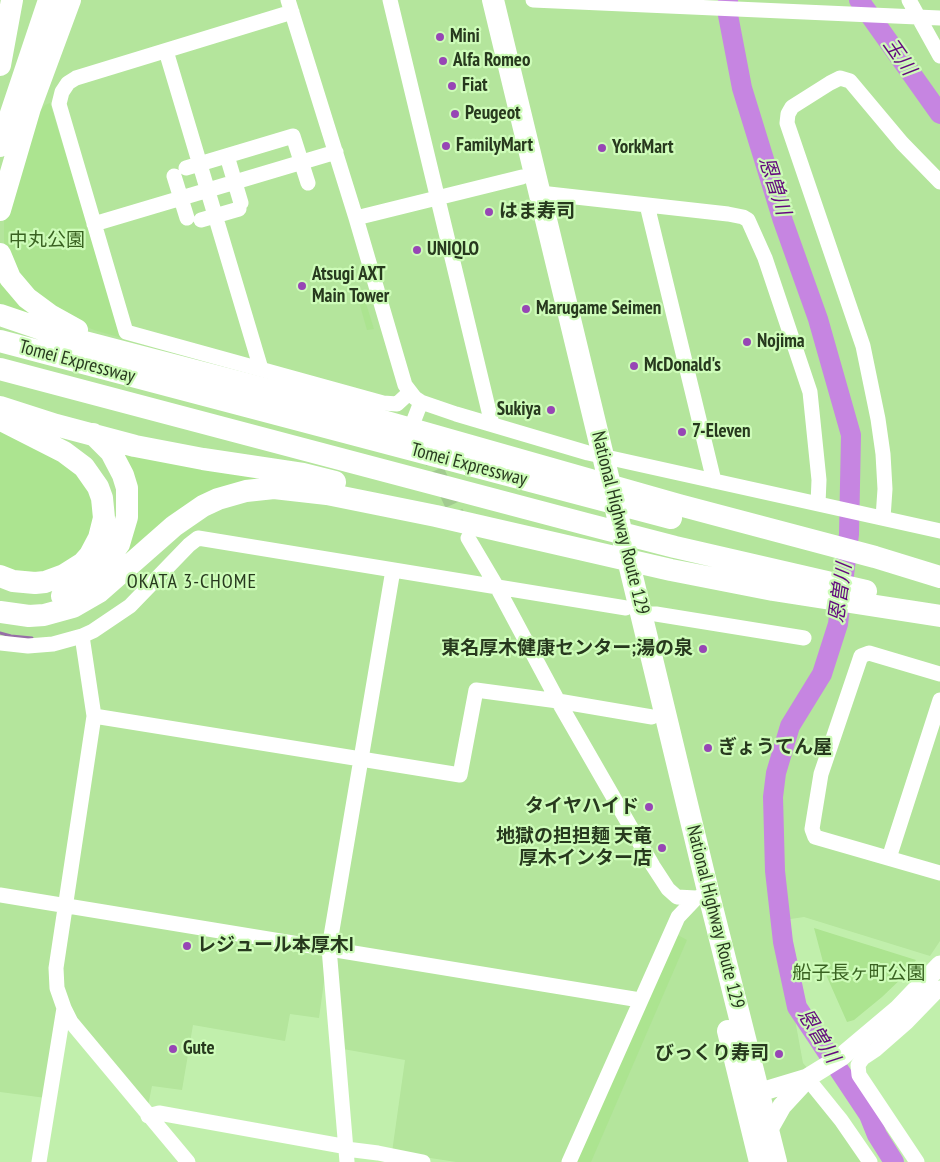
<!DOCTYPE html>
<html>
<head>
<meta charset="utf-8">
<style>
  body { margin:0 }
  canvas { display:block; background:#c1efac }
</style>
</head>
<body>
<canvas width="940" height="1162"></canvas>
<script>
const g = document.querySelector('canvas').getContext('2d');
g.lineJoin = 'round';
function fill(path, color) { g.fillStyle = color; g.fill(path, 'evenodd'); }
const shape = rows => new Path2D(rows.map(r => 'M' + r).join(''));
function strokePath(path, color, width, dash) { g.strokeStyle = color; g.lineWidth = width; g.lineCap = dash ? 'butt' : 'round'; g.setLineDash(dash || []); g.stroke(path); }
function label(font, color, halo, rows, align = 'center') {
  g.font = font + ' "PT Sans Narrow","Noto Sans JP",sans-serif'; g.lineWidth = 4.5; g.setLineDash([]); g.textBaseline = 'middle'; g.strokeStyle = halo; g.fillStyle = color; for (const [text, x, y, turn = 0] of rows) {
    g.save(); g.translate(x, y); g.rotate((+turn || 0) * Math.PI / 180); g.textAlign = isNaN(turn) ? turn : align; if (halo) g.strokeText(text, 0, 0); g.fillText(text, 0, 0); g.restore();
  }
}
fill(shape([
  [0,0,940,0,940,941,930,956,804,917,777,921,803,1063,842,1109,877,1162,456,1162,392,1152,405,1060,343,1049,327,960,319,1018,290,1014,285,1041,193,1025,182,1090,152,1086,148,1106,70,1013,46,1098,0,1092]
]), '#b4e59c');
fill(shape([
  [50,103,122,338,94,330,62,316,33,294,4,250,4,221,14,185,34,119,45,105],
  [0,277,40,319,0,307],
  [365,300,374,329,367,330,359,302],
  [0,427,72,468,87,489,92,504,93,523,87,542,73,559,41,574,13,571,0,564],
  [116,447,296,482,144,537,123,558],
  [814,928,916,960,904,976,882,997,854,1020,847,1022,827,977],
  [676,934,687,940,591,1162,575,1162]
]), '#ace490');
strokePath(shape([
  [0,633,11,636,32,638]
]), '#966ea6', 3);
strokePath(shape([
  [728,0,728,15,742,88,783,221,818,319,851,435,849,534,838,624,822,674,790,726,776,773,773,797,775,871,783,942,797,1007,869,1115,877,1135,894,1162],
  [859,0,940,114]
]), '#c685e1', 20);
strokePath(shape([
  [427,449,462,526]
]), '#a2cb90', 15, [15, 8]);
strokePath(shape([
  [288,0,356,218,405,385,415,398,421,402,456,414,588,453,940,531],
  [390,0,492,424],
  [533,0,940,18],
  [909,0,940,56],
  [292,12,76,78,68,83,62,92,59,104,126,332,383,403,397,404,409,393],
  [166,51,261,369],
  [227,156,241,203],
  [186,168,293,136,308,183],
  [174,176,187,218],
  [540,193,728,214,743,217,748,220,765,258,810,392,819,480,818,504],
  [647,205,714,481],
  [356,218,522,177],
  [201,220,239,209],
  [94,224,336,152],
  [414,420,421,402],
  [883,518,885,489,883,454,878,419,863,346,787,123,788,114,792,107,830,83,840,78,850,81,902,143,940,182],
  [468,538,497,587,558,701,653,866,668,889,677,897,696,898],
  [642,614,656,614,804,638],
  [82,636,94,716,56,968,57,988,64,1008,71,1022,188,1162],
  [0,643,28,646,53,644,82,636,93,631,130,606,189,545,198,538,626,608],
  [940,674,869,653,861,656,821,774,812,829,815,837,940,873],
  [94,716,460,775,476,690,558,701,652,717],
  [889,858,940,700],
  [0,895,640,1000],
  [807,1078,841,1120,870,1162],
  [148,1116,159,1113,342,1146,346,1149,378,1153,423,1162],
  [39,1162,64,1008],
  [347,1162,329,948,393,570],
  [569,1162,678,917,696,898,702,896],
  [917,1162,859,1075,858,1065,863,1058,875,1050,907,1022,940,988]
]), '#fff', 15);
strokePath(shape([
  [744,1097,807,1078,841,1057,898,1009,940,965],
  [769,1129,782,1106,807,1079]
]), '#fff', 19);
strokePath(shape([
  [493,0,709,895,776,1162],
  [0,65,12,0],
  [0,146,49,0],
  [0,210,30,108,70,0],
  [0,254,10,278,27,298,50,315,77,330],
  [0,315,65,337,334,407,679,505,875,557,940,577],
  [0,341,671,518],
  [0,369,586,524,675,547,866,591],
  [0,407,56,425,135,446,203,459,303,474,335,482],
  [0,576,13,581,35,583,45,582,64,575,83,563,90,555,99,538,104,518,102,498,98,487,84,467,64,452,1,420],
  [62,596,83,585,103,567,119,544,127,517,127,488,123,475,111,452,93,434],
  [0,612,29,616,44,615,73,607,99,592,174,526,203,506,218,499,246,491,274,488,327,494,436,516,671,570,773,590,940,616],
  [728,1031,760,1162]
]), '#fff', 22);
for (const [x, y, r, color] of [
  [440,37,5,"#9746b5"],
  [443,61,5,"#9746b5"],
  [452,86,5,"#9746b5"],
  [455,114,5,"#9746b5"],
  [446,146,5,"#9746b5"],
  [602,148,5,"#9746b5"],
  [489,212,5,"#9746b5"],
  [417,250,5,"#9746b5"],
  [302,286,5,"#9746b5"],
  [526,309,5,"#9746b5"],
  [747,342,5,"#9746b5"],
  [634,366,5,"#9746b5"],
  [551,410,5,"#9746b5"],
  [682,432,5,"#9746b5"],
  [703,649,5,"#9746b5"],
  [708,748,5,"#9746b5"],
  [649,807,5,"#9746b5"],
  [662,848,5,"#9746b5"],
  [187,946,5,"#9746b5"],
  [173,1049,5,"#9746b5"],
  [779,1054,5,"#9746b5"]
]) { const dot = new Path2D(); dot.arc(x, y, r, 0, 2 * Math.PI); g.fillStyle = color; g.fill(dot); strokePath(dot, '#cefcb9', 2); }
label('bold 19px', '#27391e', '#cefcb9', [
  ["Mini",450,37],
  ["Alfa Romeo",453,61],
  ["Fiat",462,86],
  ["Peugeot",465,114],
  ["FamilyMart",456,146],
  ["YorkMart",612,148],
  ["はま寿司",499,212],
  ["UNIQLO",427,250],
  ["Atsugi AXT",312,275],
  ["Main Tower",312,297],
  ["Marugame Seimen",536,309],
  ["Nojima",757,342],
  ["McDonald's",644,366],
  ["Sukiya",541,410,"right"],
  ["7-Eleven",692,432],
  ["東名厚木健康センター;湯の泉",693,649,"right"],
  ["ぎょうてん屋",718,748],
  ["タイヤハイド",639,807,"right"],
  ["地獄の担担麺 天竜",652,837,"right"],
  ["厚木インター店",652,859,"right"],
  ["レジュール本厚木I",197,946],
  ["Gute",183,1049],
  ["びっくり寿司",769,1054,"right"]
], 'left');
label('19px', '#396221', '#cefcb9', [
  ["中丸公園",47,241],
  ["船子長ヶ町公園",859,974]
]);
label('19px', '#27391e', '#cefcb9', [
  ["Tomei Expressway",77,362,15],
  ["Tomei Expressway",469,465,15],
  ["National Highway Route 129",620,523,76],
  ["National Highway Route 129",715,917,76]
]);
label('italic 20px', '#63097e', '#cefcb9', [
  ["玉川",899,57,55],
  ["恩曽川",774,186,72],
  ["恩曽川",841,593,-82],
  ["恩曽川",818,1036,58]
]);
g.letterSpacing = '1px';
label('20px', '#27391e', '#cefcb9', [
  ["OKATA 3-CHOME",192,582]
]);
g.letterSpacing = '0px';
</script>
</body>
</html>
